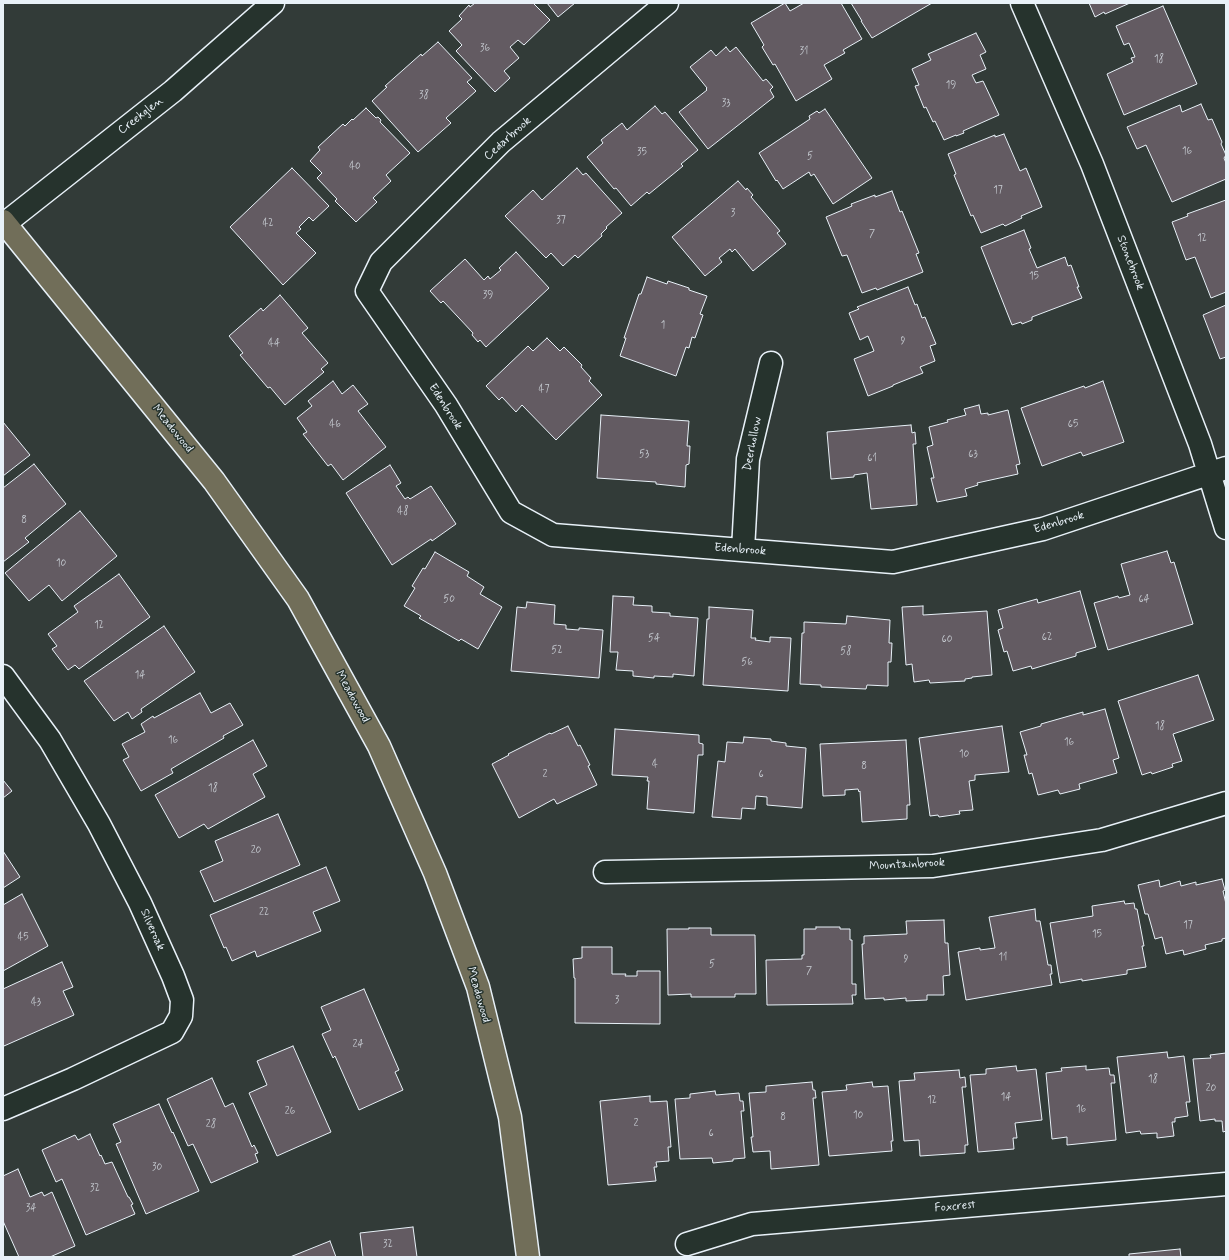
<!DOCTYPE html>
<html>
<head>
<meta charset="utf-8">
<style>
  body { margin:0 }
  #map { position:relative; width:1229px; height:1260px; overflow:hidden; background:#323b38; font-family:Mynerve,sans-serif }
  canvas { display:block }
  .frame { position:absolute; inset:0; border:4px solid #e8f1f8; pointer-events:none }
</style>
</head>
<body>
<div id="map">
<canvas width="1229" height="1260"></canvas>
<div class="frame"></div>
</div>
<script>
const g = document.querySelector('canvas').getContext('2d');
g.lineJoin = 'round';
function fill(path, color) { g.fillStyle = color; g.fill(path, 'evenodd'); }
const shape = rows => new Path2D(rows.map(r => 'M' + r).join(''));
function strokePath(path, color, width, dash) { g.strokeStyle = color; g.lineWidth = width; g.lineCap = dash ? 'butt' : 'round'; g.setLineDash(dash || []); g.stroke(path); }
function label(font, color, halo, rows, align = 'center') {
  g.font = font + ' Mynerve,sans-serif'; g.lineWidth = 3; g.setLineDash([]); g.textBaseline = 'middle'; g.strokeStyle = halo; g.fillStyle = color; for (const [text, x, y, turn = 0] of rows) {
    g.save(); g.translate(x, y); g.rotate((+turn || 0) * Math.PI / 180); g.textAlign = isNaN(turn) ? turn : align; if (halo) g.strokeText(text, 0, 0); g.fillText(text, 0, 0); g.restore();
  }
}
const building = shape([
  [475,3,533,3,550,20,524,45,518,40,510,47,519,58,504,71,510,78,495,92,456,51,462,45,449,31,462,19,459,16,469,5,470,7,475,3],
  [547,3,575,3,558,17,547,3],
  [785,3,790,11,804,3,841,3,862,39,843,50,845,53,824,65,832,79,796,101,775,64,773,65,762,47,764,45,751,23,785,3],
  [851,3,932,3,872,38,861,21,862,21,851,3],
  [1089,3,1130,3,1105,14,1104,12,1095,17,1089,3],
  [1163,6,1197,84,1124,115,1107,74,1133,62,1131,58,1135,57,1129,43,1124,45,1116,26,1163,6],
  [976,33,986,52,980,55,986,69,972,75,976,83,983,81,999,115,963,131,964,133,956,136,956,135,944,140,935,121,933,122,926,107,924,108,915,86,919,85,912,69,931,60,928,54,976,33],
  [438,42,472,78,467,82,476,91,446,118,451,123,418,152,372,101,387,87,385,86,421,54,422,56,438,42],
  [726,47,730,52,736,47,763,81,766,79,773,87,770,90,774,97,708,149,679,112,707,90,706,89,707,88,690,67,711,50,716,56,726,47],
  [1201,104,1208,120,1212,119,1222,142,1221,144,1226,155,1224,158,1226,163,1226,179,1172,202,1146,145,1137,149,1127,127,1180,105,1182,112,1201,104],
  [655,106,662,114,665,112,698,150,681,164,683,166,649,194,647,192,631,206,616,188,614,189,587,157,603,143,601,140,622,123,627,130,655,106],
  [366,108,376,118,378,117,381,120,380,122,410,153,386,175,391,181,373,198,377,202,356,222,335,201,337,199,317,178,322,173,310,161,320,150,318,147,343,124,345,126,352,119,353,120,366,108],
  [825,109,872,178,833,204,814,174,811,176,809,172,783,189,777,180,776,181,759,153,810,119,809,116,817,111,819,113,825,109],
  [1004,134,1020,171,1026,168,1042,207,1021,216,1022,218,1005,226,1003,224,981,233,973,215,971,216,954,175,956,174,948,154,995,135,995,137,1004,134],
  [292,168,329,206,313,221,309,217,299,227,301,229,296,233,316,253,283,285,230,227,292,168],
  [577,168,583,175,586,173,622,213,606,227,607,228,601,234,602,236,578,258,575,255,563,266,551,253,546,258,505,216,533,190,542,200,577,168],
  [738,181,746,190,747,188,753,195,751,197,780,231,777,233,786,244,753,271,735,249,732,252,730,249,719,258,722,262,705,276,672,237,738,181],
  [892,191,900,212,902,211,919,253,916,254,923,272,877,290,876,288,862,293,847,255,842,256,826,217,852,206,851,204,875,195,875,197,892,191],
  [1226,200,1226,292,1211,298,1195,257,1186,260,1172,222,1188,216,1187,214,1226,200],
  [1024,230,1031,248,1029,249,1037,268,1065,257,1068,266,1071,265,1079,287,1077,287,1082,298,1032,317,1032,320,1022,324,1021,322,1012,325,981,247,1024,230],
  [516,252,549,288,486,347,480,340,478,342,472,335,473,333,443,301,441,303,430,291,465,259,484,280,488,276,490,279,501,270,499,268,516,252],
  [647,277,667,284,668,281,689,288,689,290,707,296,700,314,703,315,695,338,692,337,689,348,686,347,676,376,620,356,626,338,624,338,639,294,641,294,647,277],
  [908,287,915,305,917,304,922,318,925,317,936,344,930,346,935,361,920,367,923,373,893,385,893,386,868,396,854,359,874,351,868,336,860,340,849,313,859,309,857,307,908,287],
  [280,295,308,328,302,333,328,363,321,369,324,372,285,405,270,387,268,388,240,355,243,353,229,336,261,308,263,311,280,295],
  [1226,305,1226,357,1220,359,1203,315,1226,305],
  [547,338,560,351,564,347,582,365,581,367,591,378,589,381,602,395,556,440,522,405,516,412,502,397,499,400,486,386,528,346,533,351,547,338],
  [333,381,342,394,353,385,368,404,358,411,386,447,343,480,331,464,328,466,303,434,307,432,297,418,312,406,308,401,333,381],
  [1103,381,1124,442,1083,456,1081,452,1042,466,1021,408,1084,386,1085,388,1103,381],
  [979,405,981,414,988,413,988,415,1008,410,1020,464,1016,465,1018,474,977,483,978,485,965,489,967,496,937,502,931,478,934,478,927,447,933,445,929,427,948,422,947,420,966,415,964,409,979,405],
  [601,415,689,421,687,446,690,446,689,464,686,465,685,487,656,484,656,482,597,478,601,415],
  [3,422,30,455,3,476,3,422],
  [911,425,912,433,915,432,916,444,913,444,917,505,871,509,867,473,854,475,854,477,831,479,827,432,911,425],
  [34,464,66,504,25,538,29,542,3,562,3,488,34,464],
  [390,465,401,483,396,486,405,499,408,497,410,499,431,486,456,524,432,541,431,539,392,565,346,493,390,465],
  [80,511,117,556,62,601,49,585,29,601,5,573,80,511],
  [1167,551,1171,563,1174,562,1193,624,1108,650,1094,603,1118,596,1119,598,1130,595,1121,564,1167,551],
  [435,552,469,572,467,576,484,587,480,594,502,607,478,649,461,639,459,641,419,618,421,616,404,606,415,588,412,586,423,568,425,569,435,552],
  [119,574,150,617,79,669,75,665,68,670,52,649,57,646,48,634,78,612,74,606,119,574],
  [1080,591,1096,647,1076,653,1076,656,1032,669,1031,666,1013,671,1007,651,1004,652,998,630,1003,628,998,610,1037,599,1038,603,1080,591],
  [613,596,634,597,633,605,652,606,652,612,670,613,670,616,698,618,694,676,673,674,673,677,654,676,654,678,633,676,633,671,616,670,618,652,610,652,613,596],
  [527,602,555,605,554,624,566,625,566,629,579,630,579,628,603,630,599,678,511,671,517,607,526,608,527,602],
  [923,606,923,615,987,611,992,675,972,677,972,678,965,679,965,681,930,683,929,680,914,682,912,664,906,665,902,607,923,606],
  [709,607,753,610,751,638,756,638,755,640,770,642,770,637,791,638,788,691,703,685,707,619,709,619,709,607],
  [847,616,890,620,889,643,892,643,891,662,888,662,888,686,867,685,866,689,821,687,821,685,800,684,802,633,804,633,804,622,846,624,847,616],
  [164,626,195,672,141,709,142,712,132,719,128,712,114,721,84,681,164,626],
  [1198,675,1214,720,1173,734,1182,761,1172,764,1173,767,1152,774,1151,772,1142,775,1118,701,1198,675],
  [200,693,211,713,230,703,243,725,223,736,224,738,171,769,173,773,141,791,123,760,129,757,122,744,145,732,141,724,153,716,154,718,200,693],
  [1105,709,1119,758,1113,760,1117,773,1079,784,1080,789,1060,794,1058,790,1038,795,1032,773,1029,774,1024,755,1027,755,1020,732,1041,726,1041,724,1083,712,1083,715,1105,709],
  [568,726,578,746,580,745,590,765,588,766,597,785,557,804,554,799,519,818,492,764,509,755,508,754,550,733,551,734,568,726],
  [1002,726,1009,772,975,775,975,780,969,781,973,810,959,811,960,814,939,817,938,815,930,816,919,738,1002,726],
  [615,729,699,735,699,743,703,744,703,755,698,755,694,813,647,809,649,781,647,781,648,777,612,775,615,729],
  [744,737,771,739,771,741,786,743,786,746,806,748,802,808,767,805,767,797,756,796,755,809,742,808,741,819,712,817,718,761,725,762,727,742,743,743,744,737],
  [253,740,267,766,253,774,265,797,208,829,204,824,179,838,155,795,253,740],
  [906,740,910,805,907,805,907,819,862,822,860,791,859,792,858,789,845,790,845,795,823,796,820,744,906,740],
  [3,780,12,791,3,798,3,780],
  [278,814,300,865,214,902,200,871,223,861,215,841,278,814],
  [3,851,20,877,3,888,3,851],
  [326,867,340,901,313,912,321,931,257,957,255,951,232,961,226,947,224,948,210,915,326,867],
  [1222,879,1225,890,1223,891,1226,904,1226,938,1222,939,1222,941,1205,945,1206,949,1184,955,1183,950,1166,954,1162,937,1155,939,1148,914,1145,914,1138,885,1159,880,1160,887,1180,881,1181,886,1196,882,1196,885,1222,879],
  [22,894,48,946,3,971,3,905,22,894],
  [1124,901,1125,904,1134,903,1135,909,1137,909,1144,946,1142,946,1146,967,1127,970,1127,974,1082,981,1082,979,1060,983,1050,923,1093,916,1092,906,1124,901],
  [1035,909,1036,921,1040,921,1048,965,1051,965,1052,974,1050,974,1052,985,966,1000,958,952,980,948,980,950,995,948,989,917,1035,909],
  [944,920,945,943,948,943,950,975,943,976,944,995,927,995,927,1000,906,1001,906,998,884,1000,884,998,865,999,862,944,864,944,864,936,907,934,906,921,944,920],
  [816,927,840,927,840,929,850,929,850,940,852,940,852,984,856,984,856,995,852,995,853,1004,767,1005,766,960,802,959,802,955,804,955,804,929,816,929,816,927],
  [689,928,711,928,711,935,755,935,756,994,735,994,735,997,691,997,691,994,668,995,667,929,689,929,689,928],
  [582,947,612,947,612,974,626,974,625,976,637,976,637,971,660,971,660,1024,575,1023,575,978,574,978,573,959,582,958,582,947],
  [62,962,73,987,63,991,74,1015,4,1046,3,1043,3,989,62,962],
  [364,989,399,1070,395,1072,403,1090,359,1110,335,1056,333,1058,322,1034,331,1030,321,1007,364,989],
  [293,1046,331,1132,277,1156,249,1093,267,1085,257,1061,293,1046],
  [1167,1052,1168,1058,1184,1056,1190,1102,1186,1102,1188,1116,1175,1118,1175,1122,1172,1122,1174,1136,1157,1138,1157,1133,1141,1134,1140,1131,1126,1133,1117,1057,1167,1052],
  [1226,1053,1226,1131,1223,1132,1222,1121,1215,1121,1215,1119,1200,1121,1193,1059,1211,1058,1210,1055,1226,1053],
  [1016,1066,1017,1071,1036,1069,1042,1120,1015,1123,1017,1138,1013,1138,1014,1149,978,1152,970,1075,986,1074,986,1069,1016,1066],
  [1086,1066,1086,1070,1109,1068,1110,1075,1114,1075,1115,1083,1111,1083,1116,1140,1067,1145,1067,1137,1052,1139,1046,1073,1062,1071,1061,1068,1086,1066],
  [959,1070,960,1078,965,1077,966,1087,962,1087,968,1145,965,1145,965,1153,920,1156,919,1140,904,1141,899,1081,915,1080,914,1073,959,1070],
  [212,1078,225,1107,233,1103,252,1147,254,1145,258,1153,255,1154,258,1162,211,1183,193,1144,188,1146,167,1099,212,1078],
  [812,1082,813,1090,815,1090,816,1098,813,1098,819,1165,771,1169,770,1151,753,1152,751,1137,753,1137,749,1093,766,1092,766,1086,812,1082],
  [872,1082,873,1087,888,1086,893,1141,891,1141,892,1151,829,1156,822,1092,847,1090,846,1085,872,1082],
  [715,1091,716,1095,739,1093,740,1101,743,1101,744,1111,741,1111,745,1158,733,1159,733,1161,713,1163,712,1158,680,1159,675,1099,690,1098,690,1094,715,1091],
  [650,1096,650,1102,667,1101,671,1147,668,1147,669,1161,656,1162,657,1167,654,1167,656,1181,608,1185,600,1101,650,1096],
  [159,1104,172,1133,173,1132,199,1191,146,1214,116,1144,121,1142,113,1124,159,1104],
  [90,1134,100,1156,101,1155,105,1164,112,1162,128,1197,129,1197,133,1204,131,1205,135,1214,86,1235,62,1179,56,1182,42,1150,75,1135,78,1140,90,1134],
  [18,1169,30,1197,42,1192,44,1196,52,1192,75,1246,50,1257,19,1257,3,1221,3,1176,18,1169],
  [413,1227,417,1257,363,1257,360,1233,413,1227],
  [330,1241,336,1257,290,1257,330,1241],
  [1180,1249,1181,1257,1129,1257,1129,1254,1180,1249]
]);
fill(building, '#635b62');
strokePath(building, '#e8f1f8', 1);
const minor = shape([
  [667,3,501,142,381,262,367,291,446,405,511,512,553,535,893,562,1043,529,1226,468],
  [1022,3,1092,164,1200,444,1226,528],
  [3,225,173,91,273,3],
  [743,550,748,459,771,363],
  [3,676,50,740,99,824,140,903,173,976,182,1000,181,1016,172,1032,73,1079,3,1109],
  [605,872,933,866,1102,840,1226,803],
  [687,1244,752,1224,1226,1184]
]);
const major = shape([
  [3,221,214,481,298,599,379,746,435,873,478,987,510,1117,528,1257]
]);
strokePath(minor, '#e8f1f8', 25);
strokePath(major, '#e8f1f8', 25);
strokePath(minor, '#26332d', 22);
strokePath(major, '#716e59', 22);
label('10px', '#c7ccd2', null, [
  ["36",485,49],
  ["31",804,52],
  ["18",1159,60],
  ["19",951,86],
  ["38",424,96],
  ["33",726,104],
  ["16",1187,152],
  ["35",642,153],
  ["5",810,157],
  ["40",355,167],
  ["17",998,191],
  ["3",733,214],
  ["37",561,221],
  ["42",268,224],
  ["7",872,235],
  ["12",1202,239],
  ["15",1034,277],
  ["39",488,296],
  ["1",663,326],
  ["9",903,342],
  ["44",274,344],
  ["47",544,390],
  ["46",335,425],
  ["65",1073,425],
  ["53",644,455],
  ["63",973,455],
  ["61",872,459],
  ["48",403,512],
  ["8",24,521],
  ["10",61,564],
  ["50",449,600],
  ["64",1144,600],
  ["12",99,626],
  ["62",1047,638],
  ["54",654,639],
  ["60",947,640],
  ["52",557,651],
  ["58",846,652],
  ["56",747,663],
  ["14",140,676],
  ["18",1160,727],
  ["16",173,741],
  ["16",1069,743],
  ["10",964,755],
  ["4",655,765],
  ["8",864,767],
  ["2",545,775],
  ["6",761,775],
  ["18",213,789],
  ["20",256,851],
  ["22",264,913],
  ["17",1188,926],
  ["15",1097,935],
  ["45",23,938],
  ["11",1003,958],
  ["9",906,960],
  ["5",712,965],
  ["7",809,972],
  ["3",617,1001],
  ["43",36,1003],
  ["24",358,1045],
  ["18",1153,1080],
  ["20",1211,1089],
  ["14",1006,1098],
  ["12",932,1101],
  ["16",1081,1110],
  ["26",290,1112],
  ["10",858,1116],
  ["8",783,1118],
  ["2",636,1124],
  ["28",211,1125],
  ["6",711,1134],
  ["30",157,1168],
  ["32",95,1189],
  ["34",31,1209],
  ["32",388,1245]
]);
label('12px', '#e8f1f8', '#26332d', [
  ["Creekglen",141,116,-38],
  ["Cedarbrook",508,139,-42],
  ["Stonebrook",1130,263,69],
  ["Edenbrook",445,407,57],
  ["Meadowood",172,429,51],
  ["Deerhollow",753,444,-79],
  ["Edenbrook",1059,523,-17],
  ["Edenbrook",740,550,4],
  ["Meadowood",352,697,61],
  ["Mountainbrook",907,865,-3],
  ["Silveroak",152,930,66],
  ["Meadowood",478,995,74],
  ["Foxcrest",955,1207,-5]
]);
</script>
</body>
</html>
